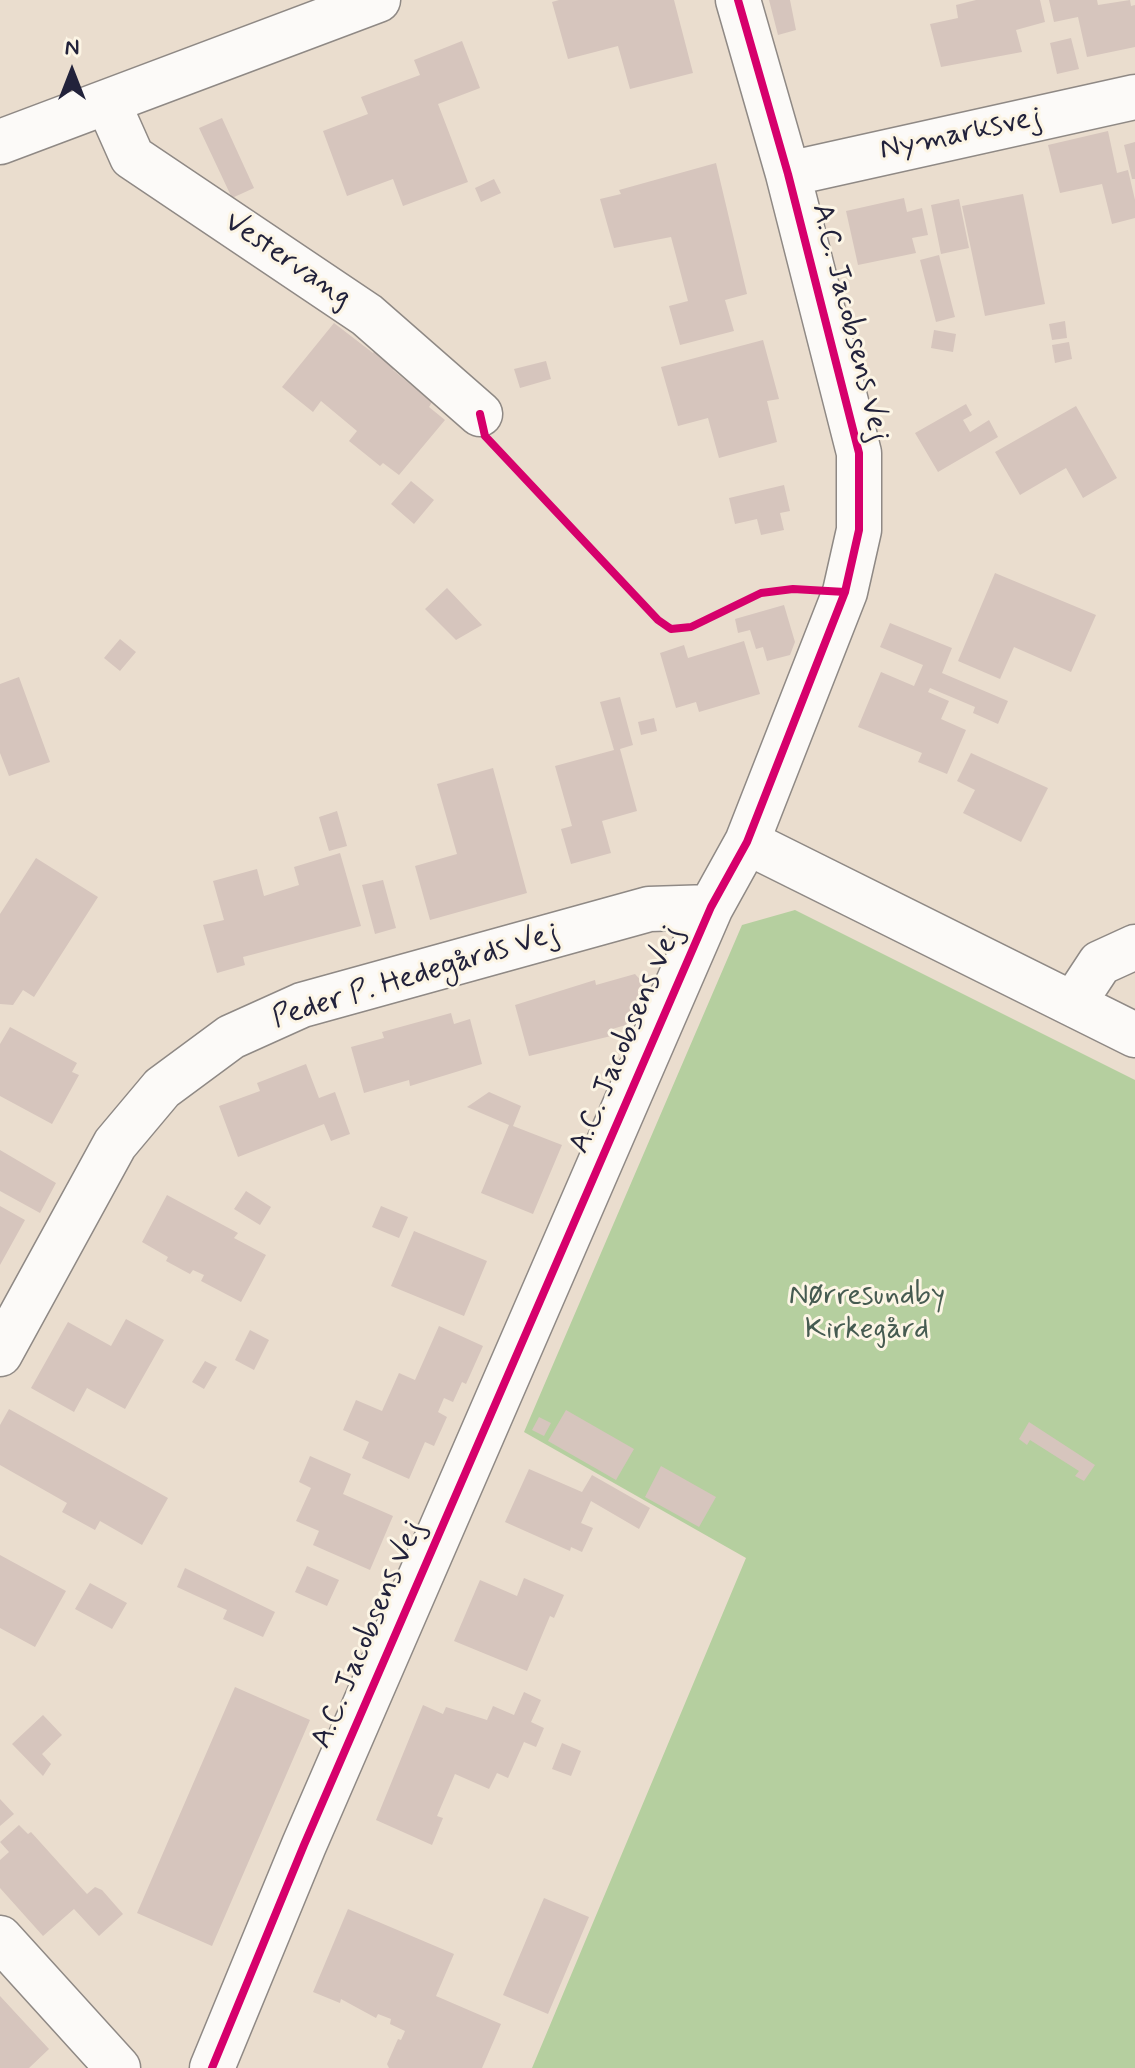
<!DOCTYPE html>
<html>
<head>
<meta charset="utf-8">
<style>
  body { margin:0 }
  #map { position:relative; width:1135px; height:2068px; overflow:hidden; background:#eaddce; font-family:Mynerve,sans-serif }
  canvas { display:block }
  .north { position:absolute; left:32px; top:32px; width:80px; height:80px; -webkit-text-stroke:6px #fcf5e5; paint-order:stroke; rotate:0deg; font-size:22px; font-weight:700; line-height:32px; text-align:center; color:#22223b }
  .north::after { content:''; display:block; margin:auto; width:28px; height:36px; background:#22223b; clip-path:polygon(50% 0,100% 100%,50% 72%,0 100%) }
</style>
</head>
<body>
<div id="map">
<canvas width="1135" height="2068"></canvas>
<div class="north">N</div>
</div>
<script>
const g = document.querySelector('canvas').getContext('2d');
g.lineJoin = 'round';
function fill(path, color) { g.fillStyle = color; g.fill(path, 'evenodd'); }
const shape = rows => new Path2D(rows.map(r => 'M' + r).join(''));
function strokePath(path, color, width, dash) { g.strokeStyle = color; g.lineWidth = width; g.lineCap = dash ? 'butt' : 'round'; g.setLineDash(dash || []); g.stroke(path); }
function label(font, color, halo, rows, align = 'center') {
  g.font = font + ' Mynerve,sans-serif'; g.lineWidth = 6; g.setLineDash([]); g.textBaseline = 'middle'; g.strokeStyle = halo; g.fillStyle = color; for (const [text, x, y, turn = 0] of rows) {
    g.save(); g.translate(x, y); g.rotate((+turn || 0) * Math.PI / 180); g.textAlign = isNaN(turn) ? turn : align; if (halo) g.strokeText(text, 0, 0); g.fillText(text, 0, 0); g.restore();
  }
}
fill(shape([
  [795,910,1135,1080,1135,2068,532,2068,746,1558,524,1432,742,925]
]), '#b5cf9f');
fill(shape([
  [559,0,674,0,693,73,630,89,618,46,568,59,552,2],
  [769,0,790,0,796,30,778,35],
  [976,0,1040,0,1045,22,1016,30,1022,52,941,67,930,24,958,18,956,5],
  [1049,0,1097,0,1098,5,1130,0,1131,6,1135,5,1135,47,1087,57,1078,17,1054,22],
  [1071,38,1079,69,1057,74,1050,43],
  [462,41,480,88,438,104,468,182,403,206,393,179,347,196,323,131,368,114,361,97,420,75,414,60],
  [222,118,254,188,232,198,199,128],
  [1108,131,1117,173,1128,170,1135,200,1135,218,1112,224,1102,184,1060,193,1048,145],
  [1135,142,1135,179,1132,179,1124,145],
  [716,163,747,294,725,300,734,331,680,345,669,306,688,301,671,237,614,248,600,199,621,194,619,190],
  [494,179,501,193,481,202,475,188],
  [1023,194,1045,304,985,316,962,206],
  [904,198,907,212,922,208,928,235,912,238,916,253,858,265,846,211],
  [959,199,969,248,941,254,931,205],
  [939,255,955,317,936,322,920,260],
  [1065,321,1067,338,1052,340,1049,324],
  [334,323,373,353,379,346,399,363,393,370,432,402,429,407,445,420,399,475,383,463,380,466,349,441,357,431,321,401,313,412,282,387],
  [934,330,956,334,953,352,931,348],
  [763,340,779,399,767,401,777,442,719,458,708,418,678,426,661,367],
  [1069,342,1072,359,1055,363,1052,345],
  [546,361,551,379,520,388,514,369],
  [966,404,972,415,963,420,970,432,989,420,998,437,938,472,915,433],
  [1076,406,1117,478,1083,498,1066,468,1020,495,995,452],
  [411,481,434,500,414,524,391,504],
  [784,485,790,511,780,513,784,530,761,535,757,519,735,524,729,498],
  [995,573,1096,615,1071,672,1014,647,1000,679,958,661],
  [447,588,482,625,456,640,425,609],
  [784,605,795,642,790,655,767,661,763,647,756,649,750,630,738,633,735,619],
  [890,623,952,648,942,673,1008,701,998,724,973,713,975,707,930,688,928,692,949,701,941,719,966,730,947,774,918,762,922,753,858,727,881,672,914,686,923,665,880,647],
  [120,639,136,652,120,671,104,658],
  [744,641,760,694,699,712,696,702,676,708,660,653,684,645,688,658],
  [19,677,50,762,9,776,0,753,0,684],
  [620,697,633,745,620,749,637,811,602,821,611,853,571,864,561,829,572,826,555,766,614,750,600,702],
  [654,718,657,731,641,735,638,722],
  [971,753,1048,788,1021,842,963,813,975,790,957,781],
  [493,768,527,893,430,920,415,866,457,854,437,784],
  [337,811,347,846,329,851,319,817],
  [340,853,361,926,243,957,245,965,217,973,203,925,224,920,213,881,257,869,264,896,299,885,294,867],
  [36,858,98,897,34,997,23,990,13,1005,0,1004,0,914],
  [383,880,396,928,375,934,362,885],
  [635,974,646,986,629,1024,609,1030,611,1036,529,1056,515,1005,595,980,596,985],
  [451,1013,454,1024,470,1019,482,1064,410,1086,409,1080,364,1093,351,1047,384,1038,382,1032],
  [10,1027,77,1063,72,1072,79,1075,52,1124,0,1096,0,1044],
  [306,1064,319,1098,335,1092,350,1134,331,1141,324,1124,238,1157,219,1106,260,1091,257,1083],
  [489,1092,521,1106,513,1126,562,1145,533,1214,481,1193,509,1125,467,1107],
  [0,1150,56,1183,40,1213,0,1191],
  [246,1191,271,1207,260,1225,234,1209],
  [167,1195,238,1233,234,1238,266,1255,241,1302,201,1281,204,1275,193,1270,190,1274,166,1261,168,1257,142,1242],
  [0,1206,25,1220,0,1265],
  [381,1206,408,1217,399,1238,372,1227],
  [414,1231,487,1261,464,1316,391,1286],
  [126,1319,164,1340,125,1409,87,1388,74,1412,31,1388,68,1322,111,1346],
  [439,1326,483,1346,466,1384,462,1382,453,1402,444,1398,438,1412,447,1417,434,1446,425,1442,409,1479,362,1458,369,1442,343,1430,356,1400,382,1411,399,1373,415,1380],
  [250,1330,269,1340,254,1370,235,1360],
  [205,1361,217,1367,204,1389,192,1382],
  [9,1409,168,1498,142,1545,100,1521,95,1530,62,1512,67,1503,0,1465,0,1425],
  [566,1410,634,1449,616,1480,548,1441],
  [539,1417,551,1423,544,1436,532,1430],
  [1029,1422,1095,1465,1084,1481,1075,1476,1079,1471,1030,1440,1027,1445,1019,1439],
  [310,1456,351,1474,343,1494,393,1516,370,1570,313,1545,319,1531,296,1521,311,1488,299,1482],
  [661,1466,716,1497,699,1527,645,1497],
  [529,1469,582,1492,592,1475,650,1508,639,1529,591,1501,581,1523,593,1528,582,1552,571,1547,570,1551,505,1522],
  [0,1555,66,1591,35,1647,0,1628],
  [307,1566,339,1580,327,1606,295,1592],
  [185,1568,275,1612,263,1637,223,1619,227,1610,177,1587],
  [524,1578,564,1595,554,1618,550,1616,527,1671,454,1641,480,1580,517,1596],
  [90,1583,127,1603,112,1629,75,1609],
  [235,1687,310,1720,212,1946,137,1913],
  [524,1692,541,1700,531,1722,544,1728,536,1747,524,1742,508,1778,497,1773,489,1789,455,1774,437,1816,443,1818,432,1845,376,1820,423,1705,443,1714,446,1707,487,1720,493,1706,514,1715],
  [43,1715,62,1735,42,1754,51,1764,43,1776,12,1744],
  [562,1743,581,1751,571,1776,552,1769],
  [0,1799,14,1814,0,1826],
  [19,1825,28,1834,31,1832,87,1894,95,1887,102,1890,123,1914,99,1936,74,1909,43,1936,0,1888,0,1860,9,1852,0,1842],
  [544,1898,589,1917,548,2014,503,1995],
  [348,1909,454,1954,436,1996,501,2024,482,2068,389,2068,387,2064,398,2039,401,2040,405,2031,390,2024,391,2019,378,2014,376,2018,341,1999,340,2003,313,1992],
  [0,1996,49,2049,29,2068,0,2068]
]), '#d6c5bd');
const minor = shape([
  [108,103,132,157,367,315,480,414],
  [0,142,378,0],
  [788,174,1135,97],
  [747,842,1135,1035],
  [1073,1004,1100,963,1135,947],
  [0,1354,115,1144,162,1088,231,1037,302,1005,649,909,711,907],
  [0,1938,118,2068],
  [212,2068,304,1845,711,907,747,842,845,592,859,530,859,453,788,174,738,0]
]);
strokePath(minor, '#8f8985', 47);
strokePath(minor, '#fcfaf8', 44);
strokePath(shape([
  [480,414,485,436,658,620,671,629,691,627,761,593,793,589,845,592],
  [212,2068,304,1845,711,907,747,842,845,592,859,530,859,453,788,174,738,0]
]), '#d6006c', 8);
label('30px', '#22223b', '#fcf5e5', [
  ["Nymarksvej",961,135,-12],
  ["Vestervang",287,261,34],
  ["A.C. Jacobsens Vej",849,323,76],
  ["Peder P. Hedegårds Vej",416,977,-17],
  ["A.C. Jacobsens Vej",627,1040,-67],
  ["A.C. Jacobsens Vej",369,1635,-67]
]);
label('30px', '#465b51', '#fcf5e5', [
  ["Nørresundby",867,1297],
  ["Kirkegård",867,1331]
]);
</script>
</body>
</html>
